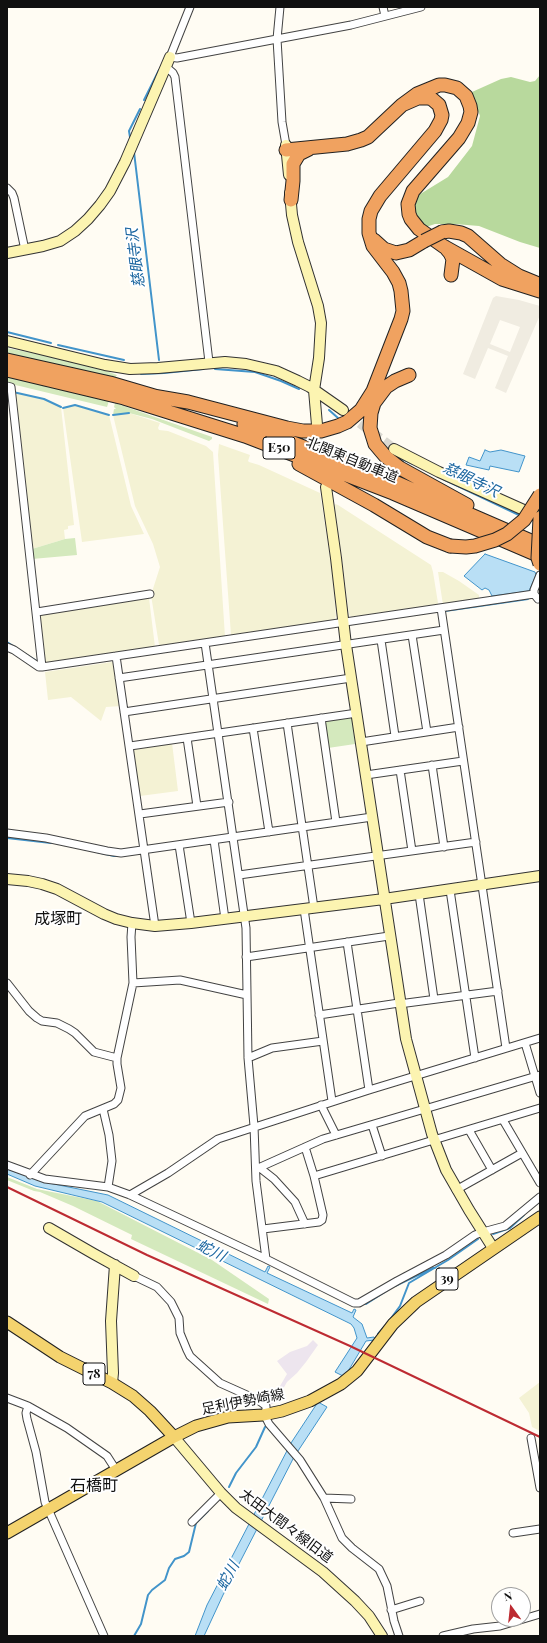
<!DOCTYPE html>
<html>
<head>
<meta charset="utf-8">
<style>
  body { margin:0 }
  #map { position:relative; width:547px; height:1643px; overflow:hidden; background:#fffcf3; font-family:"Playfair Display",serif }
  canvas { display:block }
  .frame { position:absolute; inset:0; border:8px solid #101010; pointer-events:none }
  .north { position:absolute; left:491px; top:1587px; width:40px; height:40px; box-sizing:border-box; background:#fff; border:1px solid #9f9f9f; border-radius:50%; rotate:345deg; font-size:11px; font-weight:700; line-height:16px; text-align:center; color:#101010 }
  .north::after { content:''; display:block; margin:auto; width:14px; height:18px; background:#bd2b32; clip-path:polygon(50% 0,100% 100%,50% 72%,0 100%) }
</style>
</head>
<body>
<div id="map">
<canvas width="547" height="1643"></canvas>
<div class="frame"></div>
<div class="north">N</div>
</div>
<script>
const g = document.querySelector('canvas').getContext('2d');
g.lineJoin = 'round';
function fill(path, color) { g.fillStyle = color; g.fill(path, 'evenodd'); }
const shape = rows => new Path2D(rows.map(r => 'M' + r).join(''));
function strokePath(path, color, width, dash) { g.strokeStyle = color; g.lineWidth = width; g.lineCap = dash ? 'butt' : 'round'; g.setLineDash(dash || []); g.stroke(path); }
function label(font, color, halo, rows, align = 'center') {
  g.font = font + ' "Playfair Display","Noto Sans JP",serif'; g.lineWidth = 4; g.setLineDash([]); g.textBaseline = 'middle'; g.strokeStyle = halo; g.fillStyle = color; for (const [text, x, y, turn = 0] of rows) {
    g.save(); g.translate(x, y); g.rotate((+turn || 0) * Math.PI / 180); g.textAlign = isNaN(turn) ? turn : align; if (halo) g.strokeText(text, 0, 0); g.fillText(text, 0, 0); g.restore();
  }
}
fill(shape([
  [313,1340,318,1345,306,1362,297,1373,287,1382,275,1403,269,1405,287,1374,277,1361,290,1352,307,1346]
]), '#ede5ee');
fill(shape([
  [13,392,44,399,61,407,74,525,68,526,68,529,64,530,65,539,32,549],
  [75,405,109,415,131,506,144,534,82,542,63,408],
  [129,413,160,423,158,428,159,430,168,431,206,446,213,452,225,637,160,647,159,645,151,595,160,567,153,544,135,506,113,415],
  [219,444,250,455,248,461,249,462,259,465,320,493,332,569,336,616,334,621,232,636,231,635,218,455],
  [335,504,338,505,431,565,433,572,438,603,437,606,353,618,349,615,343,566,334,506],
  [438,572,443,572,459,581,479,595,479,601,443,605],
  [149,598,155,647,46,664,45,662,39,614],
  [112,662,115,663,121,706,106,707,101,721,71,697,48,700,45,672],
  [172,743,178,791,140,796,133,751,136,748],
  [540,1382,540,1431,532,1427,529,1413,519,1398]
]), '#f4f2d4');
fill(shape([
  [7,348,52,357,104,370,117,375,115,378,19,356,7,353],
  [7,377,109,401,107,407,7,383],
  [115,403,212,437,212,439,209,441,152,419,129,413,113,415,114,409,116,409,114,407],
  [75,538,77,555,32,559,32,549,65,539],
  [350,717,352,719,355,744,328,748,324,724,327,720],
  [7,1177,37,1189,97,1201,212,1260,269,1299,268,1304,131,1239,132,1235,73,1206,40,1192,34,1191,7,1180]
]), '#d4e9bd');
fill(shape([
  [540,75,540,248,520,242,479,226,455,224,435,224,426,227,421,223,413,208,417,196,448,177,472,146,480,116,472,92,501,79,511,77,530,82,535,81]
]), '#b8d99d');
fill(shape([
  [496,296,519,300,540,306,540,315,506,393,495,388,508,356,488,348,475,379,463,374,493,298],
  [500,320,520,327,510,352,490,344]
]), '#f0ece1');
const water = shape([
  [485,450,490,452,501,450,525,456,519,472,490,466,489,470,466,465,469,457,480,461,485,450],
  [485,554,535,572,536,575,529,591,492,596,489,590,485,588,482,590,464,576,485,554],
  [7,1169,44,1182,108,1195,265,1272,268,1266,270,1267,267,1273,352,1313,354,1309,356,1310,353,1317,362,1324,367,1338,374,1337,375,1340,366,1341,347,1373,343,1376,335,1372,357,1338,354,1328,351,1324,102,1202,35,1186,7,1174,7,1169],
  [318,1402,327,1407,294,1457,223,1595,204,1636,195,1636,207,1605,291,1443,318,1402]
]);
fill(water, '#b9dff5');
strokePath(water, '#4294ca', 1);
strokePath(shape([
  [144,100,159,70],
  [130,137,129,131,140,109],
  [134,152,159,360],
  [7,332,51,343],
  [58,345,124,360],
  [215,369,255,372,281,381,299,389],
  [163,371,164,373,203,369],
  [141,374,164,373],
  [13,392,44,399,61,407],
  [63,408,75,405,109,415],
  [329,410,338,418],
  [113,415,129,413],
  [392,454,413,464],
  [443,479,521,516],
  [540,590,540,588],
  [445,611,528,599],
  [7,642,38,662],
  [7,838,51,843],
  [97,852,114,856,122,856],
  [493,1234,510,1228,524,1215],
  [395,1286,433,1268,435,1268],
  [366,1304,391,1288],
  [389,1321,400,1306,409,1283,448,1260,478,1239],
  [378,1334,385,1326],
  [229,1487,236,1473,256,1447,265,1427],
  [134,1636,141,1624,148,1595,152,1590,165,1580,169,1568,175,1559,184,1556,189,1552,196,1523,208,1511]
]), '#4294ca', 2);
strokePath(shape([
  [348,414,394,449],
  [317,425,322,459]
]), '#dbd9d1', 10, [10, 5]);
const street = shape([
  [190,7,170,57,177,58,277,39,351,25,421,7],
  [280,7,277,39,282,122,286,145],
  [383,7,385,16],
  [166,67,173,73,175,77,209,362],
  [7,188,12,193,14,198,25,250],
  [7,386,11,387,42,667],
  [538,599,534,594,534,590,540,575],
  [441,608,506,1048],
  [37,612,150,594],
  [412,635,427,732],
  [381,640,395,736],
  [205,643,246,928,248,1058,254,1126,256,1181,266,1259,354,1303,359,1303,397,1281,446,1255,475,1235,483,1232,505,1226,540,1197],
  [7,647,14,650,39,667,42,667,534,594],
  [116,656,155,926],
  [119,678,444,630],
  [124,712,351,678],
  [321,718,336,822],
  [287,723,314,908],
  [253,728,269,832],
  [187,738,197,806],
  [361,742,459,727],
  [130,746,357,713],
  [432,765,444,847],
  [400,770,412,851],
  [366,775,463,761],
  [140,814,229,802],
  [7,833,46,838,107,851,121,853,372,817],
  [214,840,225,919],
  [179,845,191,923],
  [239,875,476,842],
  [450,890,475,1058],
  [419,894,434,999],
  [304,909,332,1101],
  [347,942,369,1090],
  [246,957,389,936],
  [7,983,29,1011,37,1018,42,1021,57,1023,69,1029,75,1033,94,1052,117,1058],
  [133,983,180,980,247,995],
  [399,1004,498,991],
  [319,1015,399,1003],
  [525,1043,540,1093],
  [248,1058,272,1048,323,1041],
  [321,1105,336,1135],
  [103,1109,109,1135,112,1161,108,1187],
  [503,1120,540,1183],
  [372,1125,382,1156],
  [469,1130,492,1170],
  [7,1165,45,1179,108,1187,130,1195,266,1259],
  [260,1168,274,1179,295,1202,305,1224],
  [256,1169,323,1139,540,1075],
  [30,1175,85,1116,114,1104,118,1100,121,1088,117,1064,117,1058,133,983,131,937,132,923],
  [314,1176,540,1108],
  [456,1190,522,1153],
  [130,1195,168,1173,218,1139,369,1090,540,1038],
  [263,1229,319,1222,322,1220,323,1215,314,1176,305,1147],
  [134,1276,157,1287,171,1302,179,1318,180,1333,187,1350,190,1356,220,1383,258,1400,266,1406,266,1418,269,1424,300,1460,324,1498,342,1538,352,1548,379,1569,387,1586,394,1621,399,1636],
  [7,1398,28,1406,67,1428,107,1456,116,1470],
  [28,1406,26,1413,27,1419,36,1452,45,1502,104,1636],
  [531,1438,540,1488],
  [324,1498,351,1499],
  [192,1522,221,1493],
  [513,1533,540,1529],
  [391,1610,420,1601],
  [443,1636,473,1629,500,1626,540,1614]
]);
const secondary = shape([
  [286,145,289,175],
  [290,193,292,215,298,242,318,306,321,323,319,358,314,390,317,425],
  [7,253,43,246,60,241,75,231,88,219,100,205,110,191,125,162,170,57],
  [7,341,105,365,130,369,158,368,225,362,246,364,276,371,298,381,310,387,343,410],
  [394,449,439,472,535,515],
  [326,487,336,558,346,645,406,1039,432,1134,446,1170,469,1210,493,1248],
  [7,879,28,881,42,884,57,889,104,914,116,919,132,923,155,926,191,923,384,899,540,876],
  [49,1228,94,1254,134,1276],
  [112,1383,113,1373,111,1321,115,1265],
  [174,1437,221,1493,236,1508,323,1572,355,1601,369,1616,382,1636]
]);
const primary = shape([
  [7,1322,60,1357,112,1383,133,1396,150,1411,174,1437],
  [7,1533,174,1437,196,1426,228,1417,263,1415,282,1411,310,1401,341,1384,357,1371,393,1324,416,1302,540,1217]
]);
const highway = shape([
  [286,150,347,144,361,140,368,137,402,105,417,94,439,85,445,85,457,88,466,96,470,106,471,112,468,123,459,138,413,191,408,204,409,214,411,219,419,229,443,246,502,279,540,291],
  [291,200,293,181,293,164,299,154,309,149],
  [442,232,449,231,461,233,468,236,500,264,519,276,536,283],
  [374,240,384,249,396,253,409,250,424,241],
  [445,247,450,253,453,259,451,275],
  [7,360,110,383,161,398],
  [7,370,124,398,245,436,393,493,540,556],
  [409,375,395,381,386,387,374,403,371,413,370,428,375,444,386,457,400,468,467,505],
  [153,396,188,402,287,428,303,431,321,431,338,426,347,422,361,410,373,391,401,319,403,311,401,291,399,283,393,272,373,246,369,233,369,219,371,211,380,196,435,131,441,120,442,115,439,105,432,99,428,98,418,98,402,105],
  [244,424,397,483,540,545],
  [299,464,374,505,427,537,450,546]
]);
strokePath(street, '#434343', 9);
strokePath(secondary, '#323232', 12);
strokePath(primary, '#212121', 13);
strokePath(highway, '#212121', 15);
strokePath(street, '#fff', 7);
strokePath(secondary, '#fcf4b1', 10);
strokePath(primary, '#f4d36e', 11);
strokePath(highway, '#f0a260', 13);
strokePath(shape([
  [7,1187,147,1255,350,1346,540,1437]
]), '#bd2b32', 2);
const highwayBridge = shape([
  [424,241,442,232],
  [540,518,538,558,540,564],
  [450,546,466,547,475,546,495,540,507,534,524,520,540,495]
]);
strokePath(highwayBridge, '#212121', 15, []);
strokePath(highwayBridge, '#f0a260', 13);
for (const [x, y, w] of [
  [279,448,32],
  [447,1279,22],
  [94,1374,22]
]) { const box = new Path2D(); box.roundRect(x - w / 2, y - 11, w, 22, 3); g.fillStyle = '#fff'; g.fill(box); strokePath(box, '#101010', 1); }
label('bold 13px', '#101010', null, [
  ["E50",279,448],
  ["39",447,1279],
  ["78",94,1374]
]);
label('14px', '#101010', '#fff', [
  ["北関東自動車道",352,460,22],
  ["足利伊勢崎線",243,1402,-11],
  ["太田大間々線旧道",286,1526,37]
]);
label('italic 15px', '#1b66a0', '#fff', [
  ["慈眼寺沢",136,258,-97],
  ["慈眼寺沢",471,480,26],
  ["蛇川",211,1251,26],
  ["蛇川",228,1576,-62]
]);
label('16px', '#101010', '#fff', [
  ["成塚町",58,919],
  ["石橋町",94,1486]
]);
</script>
</body>
</html>
